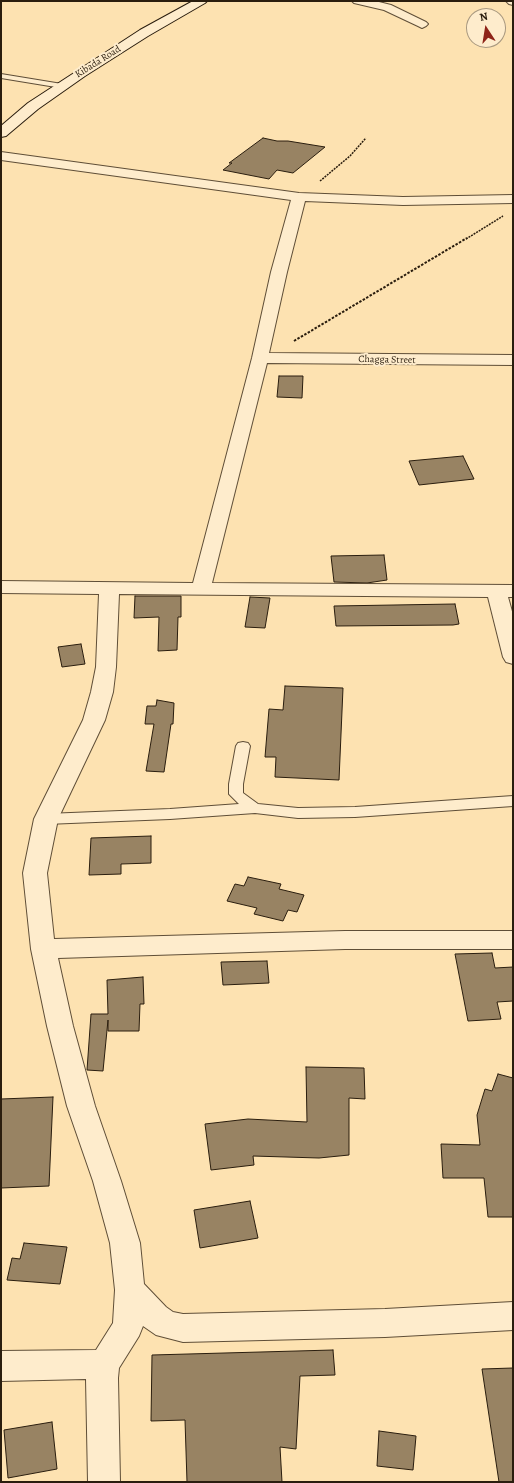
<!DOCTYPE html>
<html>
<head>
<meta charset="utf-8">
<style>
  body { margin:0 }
  #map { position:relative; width:514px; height:1483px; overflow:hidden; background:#fde2b1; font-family:Alegreya,serif }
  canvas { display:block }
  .frame { position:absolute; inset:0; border:2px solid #2a1d0e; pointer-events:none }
  .north { position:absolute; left:466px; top:8px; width:40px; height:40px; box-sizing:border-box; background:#feeccc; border:1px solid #a99980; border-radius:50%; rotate:348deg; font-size:11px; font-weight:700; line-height:16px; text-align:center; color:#2a1d0e }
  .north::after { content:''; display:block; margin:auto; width:14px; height:18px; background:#8f2418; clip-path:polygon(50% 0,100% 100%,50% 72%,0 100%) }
</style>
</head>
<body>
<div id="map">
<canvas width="514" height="1483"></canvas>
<div class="frame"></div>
<div class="north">N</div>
</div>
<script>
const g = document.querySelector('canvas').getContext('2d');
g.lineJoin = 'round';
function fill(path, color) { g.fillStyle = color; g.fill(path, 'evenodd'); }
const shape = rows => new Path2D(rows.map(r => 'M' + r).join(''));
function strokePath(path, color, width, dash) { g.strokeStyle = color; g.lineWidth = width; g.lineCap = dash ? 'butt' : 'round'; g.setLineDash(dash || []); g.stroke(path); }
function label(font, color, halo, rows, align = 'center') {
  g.font = font + ' Alegreya,serif'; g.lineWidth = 4; g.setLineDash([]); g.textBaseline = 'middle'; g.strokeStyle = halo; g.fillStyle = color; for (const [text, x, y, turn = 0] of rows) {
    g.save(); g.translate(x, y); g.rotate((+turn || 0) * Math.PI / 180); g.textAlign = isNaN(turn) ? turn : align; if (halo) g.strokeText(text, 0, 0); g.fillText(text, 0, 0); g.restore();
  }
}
const building = shape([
  [263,138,277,141,288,141,325,147,293,173,277,170,269,179,223,170,232,163,229,163,263,138],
  [279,376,303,376,302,398,277,397,279,376],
  [463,456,474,479,419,485,409,461,463,456],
  [384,555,387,580,367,583,334,582,331,556,384,555],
  [135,596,181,596,181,617,178,617,177,650,158,651,159,617,134,618,135,596],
  [250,597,270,598,265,628,245,627,250,597],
  [455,604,459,624,453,625,336,626,334,606,455,604],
  [81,644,85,664,62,667,58,647,81,644],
  [285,686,343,688,339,780,275,777,276,757,265,757,269,709,283,710,285,686],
  [157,700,174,703,173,724,171,724,164,772,146,771,154,724,145,724,147,706,156,706,157,700],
  [151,836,151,863,121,864,121,874,89,875,91,838,151,836],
  [248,877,281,884,279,889,304,895,297,912,288,910,283,921,254,914,257,908,227,901,235,884,244,886,248,877],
  [492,953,495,968,513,967,513,1001,497,1002,501,1019,468,1021,455,954,492,953],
  [267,961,269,983,223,985,221,962,267,961],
  [143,977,144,1004,140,1004,139,1031,108,1031,108,1020,103,1071,87,1070,91,1014,108,1014,107,980,143,977],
  [306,1067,364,1068,365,1099,349,1098,349,1155,319,1158,253,1156,254,1165,211,1170,205,1124,248,1119,307,1122,306,1067],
  [498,1074,513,1078,513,1217,488,1217,484,1178,443,1178,441,1144,480,1145,477,1115,485,1089,492,1091,498,1074],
  [53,1097,49,1186,1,1188,1,1099,53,1097],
  [250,1201,258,1238,200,1248,194,1210,250,1201],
  [24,1243,67,1247,60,1284,7,1280,12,1258,20,1259,24,1243],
  [333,1350,335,1375,300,1376,296,1449,280,1447,282,1482,187,1482,185,1420,151,1421,152,1355,333,1350],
  [513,1368,513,1482,499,1482,482,1369,513,1368],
  [52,1422,57,1469,8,1478,4,1430,52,1422],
  [379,1431,416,1436,413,1470,377,1466,379,1431]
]);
fill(building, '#988363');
strokePath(building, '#2a1d0e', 1);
const service = shape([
  [1,74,62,84,66,86,62,88,1,78,1,74],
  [243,742,248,743,250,746,243,784,243,793,258,804,298,808,355,807,513,796,513,806,355,817,298,818,255,813,170,819,46,824,41,822,39,819,41,816,46,814,170,809,239,804,229,794,229,784,236,746,238,743,243,742]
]);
const minor = shape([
  [352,1,375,1,391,5,426,22,428,24,426,26,422,28,418,26,384,10,354,3,352,1],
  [506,1,513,1,513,5,509,4,506,1],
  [1,152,299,193,403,197,513,195,513,203,403,205,305,201,287,272,269,353,513,355,513,365,267,363,212,583,513,585,513,597,508,597,513,615,513,664,506,662,503,657,488,597,119,594,116,667,113,692,105,720,58,819,47,873,54,939,345,931,513,931,513,949,345,949,58,958,73,1026,95,1106,121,1181,140,1243,144,1284,166,1307,173,1312,183,1314,385,1309,513,1302,513,1330,385,1337,183,1342,156,1335,143,1326,139,1336,119,1368,118,1378,120,1482,88,1482,86,1379,1,1381,1,1351,96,1350,113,1323,115,1290,110,1243,93,1181,67,1106,47,1026,31,949,23,873,34,819,83,720,91,692,96,667,99,594,1,593,1,581,193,583,252,358,271,272,291,200,1,160,1,152]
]);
const secondary = shape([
  [193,1,207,1,205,3,148,36,85,76,38,109,6,136,1,137,1,126,28,103,140,30,193,1]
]);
strokePath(service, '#5f4e37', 2);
strokePath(minor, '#5f4e37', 2);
strokePath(secondary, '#2a1d0e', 2);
strokePath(shape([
  [320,181,350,156,366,138],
  [466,239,503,216]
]), '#2a1d0e', 1.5, [2, 1]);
strokePath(shape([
  [294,341,467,238]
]), '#2a1d0e', 2, [2.5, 1.5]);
fill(service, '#feeccc');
fill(minor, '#feeccc');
fill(secondary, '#feeccc');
label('10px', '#2a1d0e', '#feeccc', [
  ["Kibada Road",98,62,-32],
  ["Chagga Street",387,360,1]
]);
</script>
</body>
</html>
